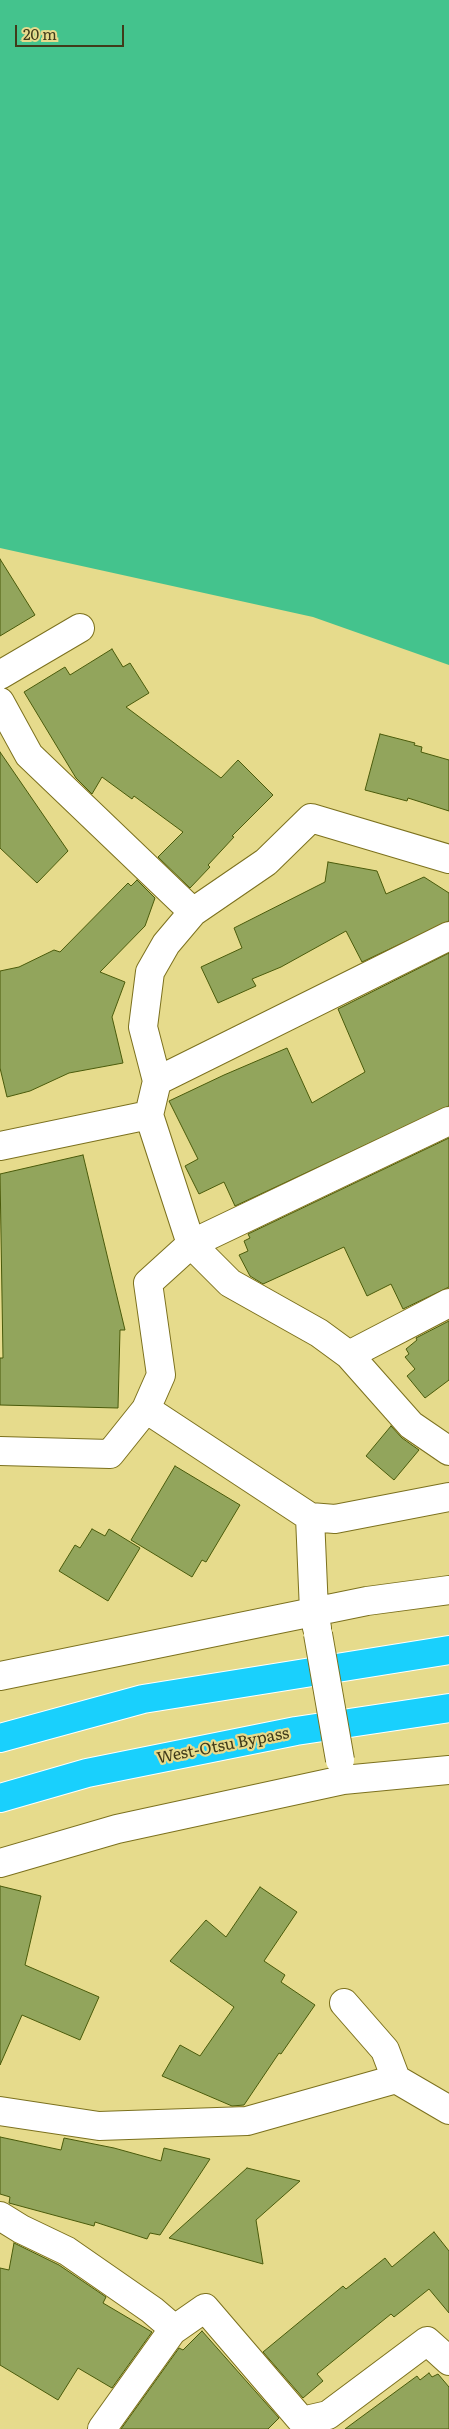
<!DOCTYPE html>
<html>
<head>
<meta charset="utf-8">
<style>
  body { margin:0 }
  #map { position:relative; width:449px; height:2429px; overflow:hidden; background:#e6db8c; font-family:Literata,serif }
  canvas { display:block }
  .scale { position:absolute; left:15px; top:25px; width:109px; height:22px; box-sizing:border-box; border:2px solid #403b1a; border-top:0; padding-left:6px; font-size:15px; line-height:18px; white-space:nowrap; color:#403b1a; -webkit-text-stroke:4px #e6db8c; paint-order:stroke }
</style>
</head>
<body>
<div id="map">
<canvas width="449" height="2429"></canvas>
<div class="scale">20 m</div>
</div>
<script>
const g = document.querySelector('canvas').getContext('2d');
g.lineJoin = 'round';
function fill(path, color) { g.fillStyle = color; g.fill(path, 'evenodd'); }
const shape = rows => new Path2D(rows.map(r => 'M' + r).join(''));
function strokePath(path, color, width, dash) { g.strokeStyle = color; g.lineWidth = width; g.lineCap = dash ? 'butt' : 'round'; g.setLineDash(dash || []); g.stroke(path); }
function label(font, color, halo, rows, align = 'center') {
  g.font = font + ' Literata,serif'; g.lineWidth = 4.5; g.setLineDash([]); g.textBaseline = 'middle'; g.strokeStyle = halo; g.fillStyle = color; for (const [text, x, y, turn = 0] of rows) {
    g.save(); g.translate(x, y); g.rotate((+turn || 0) * Math.PI / 180); g.textAlign = isNaN(turn) ? turn : align; if (halo) g.strokeText(text, 0, 0); g.fillText(text, 0, 0); g.restore();
  }
}
fill(shape([
  [0,0,449,0,449,665,313,617,0,548]
]), '#44c38d');
const building = shape([
  [0,559,35,615,0,636,0,559],
  [112,649,123,667,130,663,149,693,126,707,221,778,238,760,273,795,232,836,234,837,208,865,210,867,190,888,158,857,183,832,134,796,132,799,102,777,92,794,76,778,24,692,65,667,70,675,112,649],
  [380,734,415,743,414,745,422,747,421,752,449,760,449,811,408,798,407,801,365,790,380,734],
  [0,752,68,851,37,883,0,848,0,752],
  [328,862,377,871,386,894,424,877,449,893,449,921,362,962,346,931,281,967,252,979,256,986,218,1003,201,967,242,948,234,928,325,882,328,862],
  [137,880,155,898,145,926,100,972,125,982,112,1017,123,1063,69,1073,30,1091,7,1097,0,1068,0,971,19,967,54,950,60,952,128,883,131,886,137,880],
  [449,953,449,1106,235,1206,224,1182,199,1194,185,1166,198,1159,169,1101,224,1075,287,1048,312,1103,365,1072,338,1009,449,953],
  [449,1138,449,1287,403,1309,391,1284,367,1296,344,1247,263,1284,250,1276,239,1255,248,1251,244,1241,250,1238,248,1234,449,1138],
  [83,1155,125,1330,120,1330,118,1408,0,1405,0,1358,3,1358,0,1174,83,1155],
  [449,1321,449,1380,425,1398,407,1376,415,1369,405,1357,409,1354,406,1349,417,1340,416,1338,449,1321],
  [391,1426,402,1438,419,1450,394,1480,366,1456,391,1426],
  [175,1466,240,1505,206,1562,202,1560,192,1577,131,1540,175,1466],
  [92,1529,105,1536,109,1529,140,1548,108,1601,59,1571,75,1545,80,1548,92,1529],
  [0,1886,41,1896,25,1965,99,1997,80,2040,22,2015,0,2065,0,1886],
  [260,1887,297,1912,264,1961,285,1975,281,1982,315,2005,281,2054,279,2053,244,2105,232,2106,162,2076,180,2045,200,2056,234,2007,170,1961,206,1920,226,1937,260,1887],
  [0,2137,61,2150,64,2138,114,2148,161,2161,164,2148,210,2159,160,2235,150,2233,147,2239,95,2222,94,2226,9,2203,10,2197,0,2194,0,2137],
  [247,2168,300,2181,256,2220,263,2264,169,2238,247,2168],
  [434,2232,449,2251,449,2313,429,2289,394,2317,391,2314,317,2374,323,2381,303,2398,263,2352,343,2286,346,2289,385,2258,392,2267,434,2232],
  [14,2243,59,2265,106,2297,103,2303,152,2332,112,2388,78,2368,58,2400,0,2365,0,2268,9,2270,14,2243],
  [202,2331,279,2418,268,2429,121,2429,179,2348,183,2350,202,2331],
  [429,2373,432,2377,438,2374,449,2387,449,2429,345,2429,417,2376,420,2380,429,2373]
]);
fill(building, '#92a55c');
strokePath(building, '#4a5b0b', 1);
const minor = shape([
  [0,675,80,628],
  [0,702,29,755,193,912],
  [449,859,311,818,266,862,193,912,166,944,150,972,143,1027,157,1081,149,1115,191,1244,230,1283,319,1333,349,1355,411,1425,449,1451],
  [157,1081,449,936],
  [0,1146,149,1115],
  [349,1355,449,1303],
  [146,1409,310,1517,335,1519,449,1497],
  [0,1451,110,1454,146,1409,161,1375,148,1283,191,1244,449,1121],
  [310,1517,314,1611,317,1628],
  [0,1676,367,1601,449,1590],
  [0,1863,117,1829,343,1780,449,1770],
  [344,2003,385,2050,396,2079],
  [0,2111,99,2126,247,2121,396,2079,449,2110],
  [0,2216,21,2229,67,2251,152,2310,166,2322,172,2331,102,2429],
  [172,2331,205,2308,302,2421,328,2415,427,2341,449,2361]
]);
const highway = shape([
  [0,1738,143,1699,449,1650],
  [0,1798,87,1773,296,1731,449,1708]
]);
strokePath(minor, '#7c711e', 30);
strokePath(highway, '#fff', 30);
strokePath(minor, '#fff', 28);
strokePath(highway, '#19d0fd', 28);
const minorBridge = shape([
  [318,1634,340,1760]
]);
strokePath(minorBridge, '#7c711e', 30, []);
strokePath(minorBridge, '#fff', 28);
label('16px', '#403b1a', '#e6db8c', [
  ["West-Otsu Bypass",223,1746,-11]
]);
</script>
</body>
</html>
